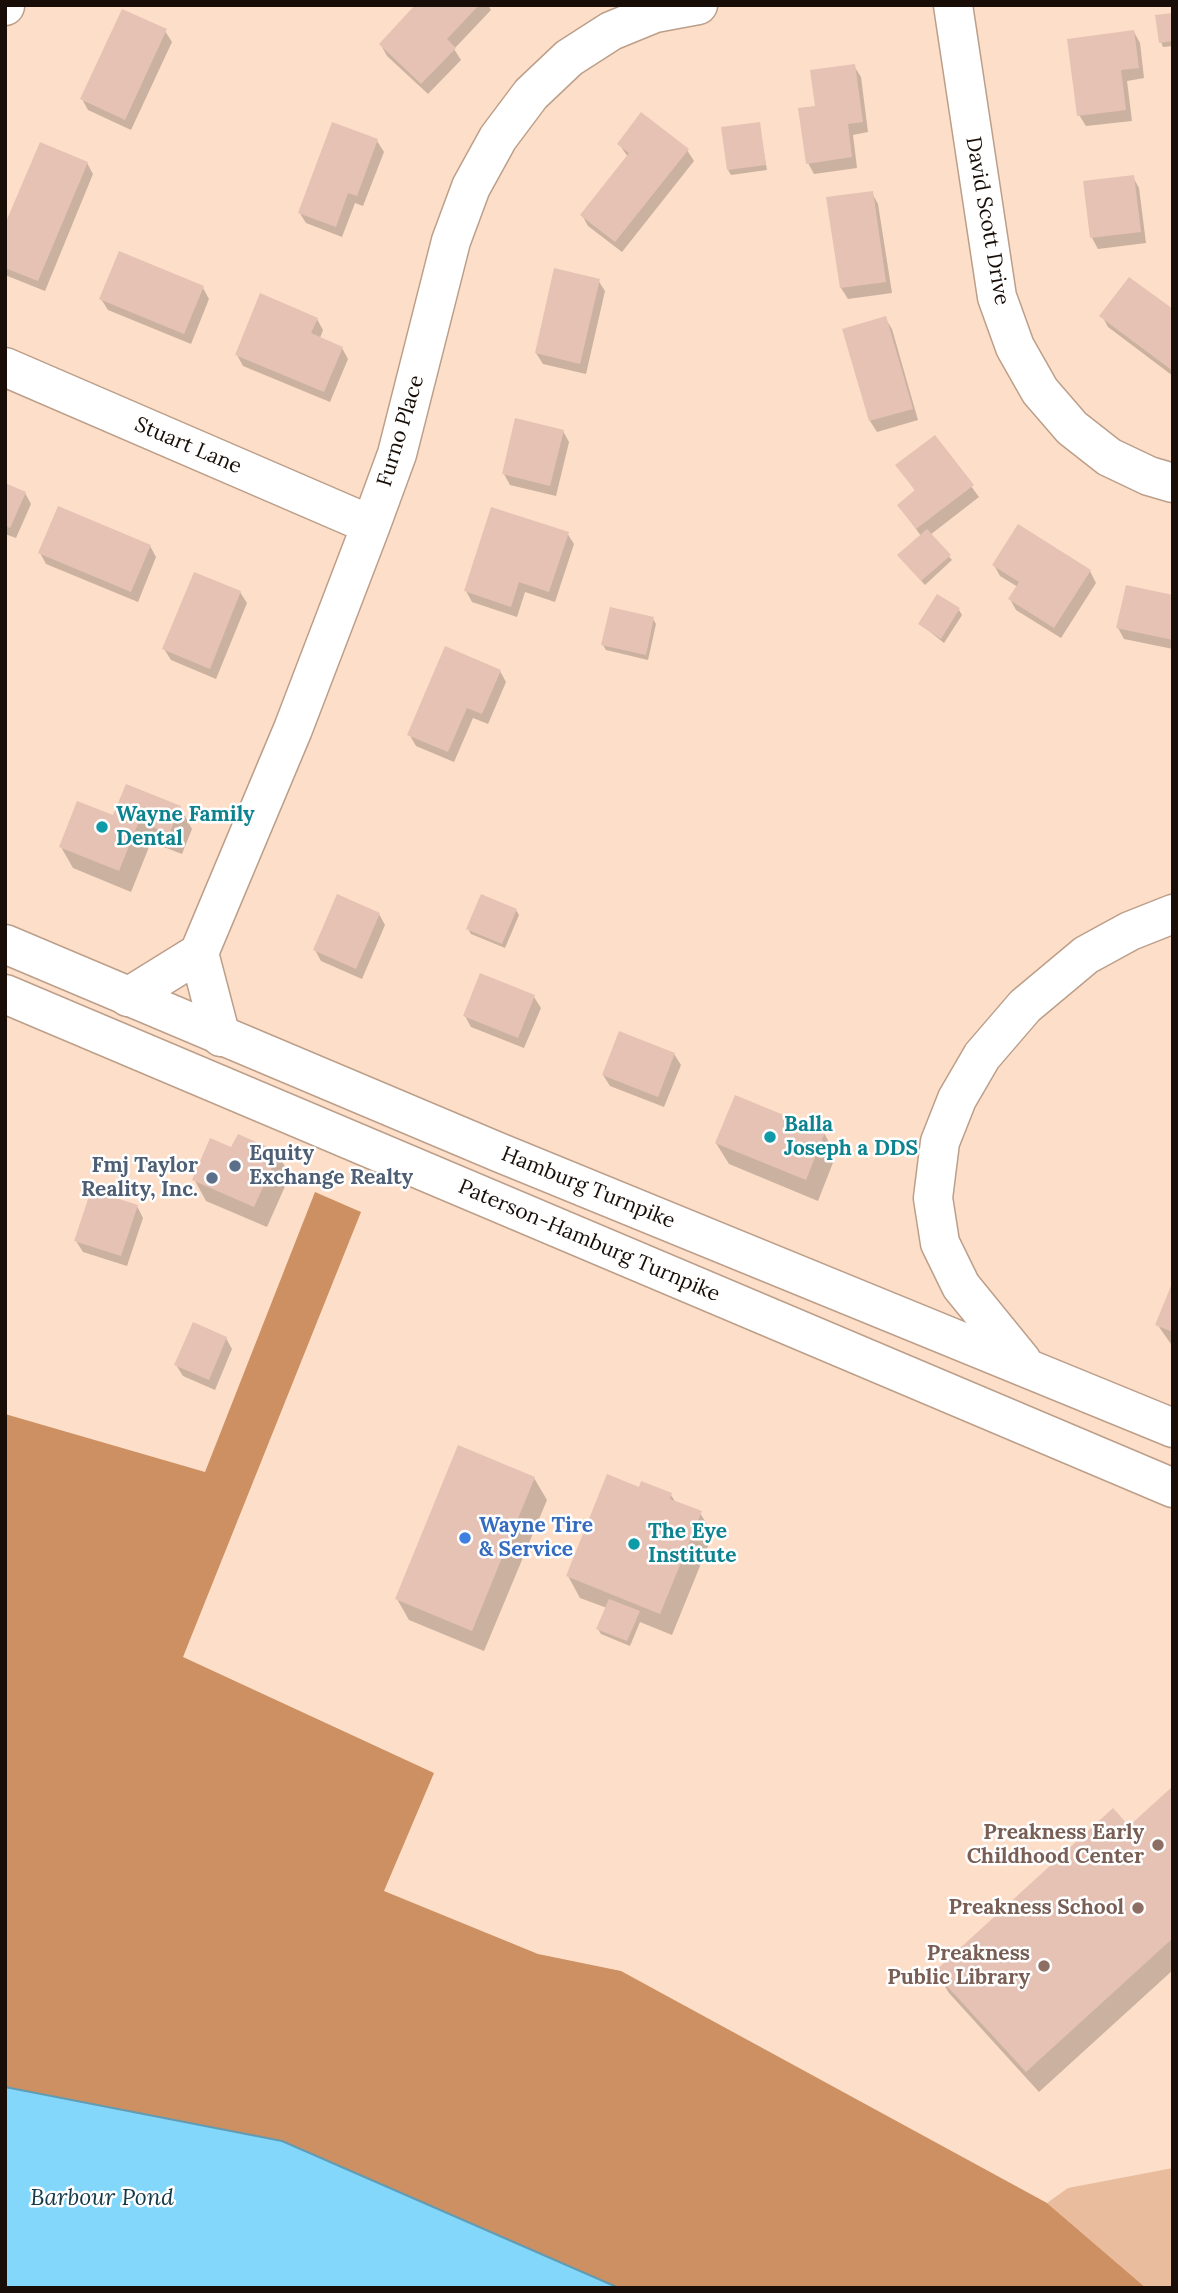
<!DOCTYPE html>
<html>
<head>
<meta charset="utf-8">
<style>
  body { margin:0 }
  #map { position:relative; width:1178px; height:2293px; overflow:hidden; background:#fddec8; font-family:Lora,serif }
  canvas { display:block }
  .frame { position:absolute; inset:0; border:7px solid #180e07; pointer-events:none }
</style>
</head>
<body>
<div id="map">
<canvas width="1178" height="2293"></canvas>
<div class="frame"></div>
</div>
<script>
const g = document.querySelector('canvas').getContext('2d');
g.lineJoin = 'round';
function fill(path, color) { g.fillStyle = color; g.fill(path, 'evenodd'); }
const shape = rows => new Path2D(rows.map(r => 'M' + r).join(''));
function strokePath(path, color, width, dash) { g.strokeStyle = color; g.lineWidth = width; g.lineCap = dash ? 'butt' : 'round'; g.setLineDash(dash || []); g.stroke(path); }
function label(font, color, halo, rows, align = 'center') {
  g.font = font + ' Lora,serif'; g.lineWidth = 5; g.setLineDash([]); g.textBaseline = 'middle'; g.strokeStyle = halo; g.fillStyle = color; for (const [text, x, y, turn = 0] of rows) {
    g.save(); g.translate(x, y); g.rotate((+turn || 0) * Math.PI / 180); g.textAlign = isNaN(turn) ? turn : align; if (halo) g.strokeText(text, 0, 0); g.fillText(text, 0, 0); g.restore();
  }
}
fill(shape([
  [1173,2168,1173,2288,1146,2288,1047,2203,1068,2188]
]), '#e8bc9c');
fill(shape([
  [315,1192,361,1212,183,1657,434,1773,384,1891,538,1954,621,1971,1047,2203,1146,2288,619,2288,282,2141,5,2087,5,1414,205,1472]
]), '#cc9062');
const water = shape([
  [5,2087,282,2141,619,2288,5,2288,5,2087]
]);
fill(water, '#83d7fb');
strokePath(water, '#639bb2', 2);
fill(shape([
  [418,5,488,5,491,10,454,49,461,60,428,94,387,56,381,45],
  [1173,15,1173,46,1163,47,1161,42],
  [165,31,172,42,131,130,88,110,82,99],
  [1134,32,1140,43,1144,78,1127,81,1132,121,1086,126,1079,115],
  [854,66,861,77,868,132,853,135,857,168,814,174,808,163,817,107],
  [759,124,767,170,731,175,728,170],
  [377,141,384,152,363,206,355,203,342,237,306,223,299,212],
  [619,144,687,150,694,161,622,252,588,226,582,215,628,157],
  [87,163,93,174,45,291,5,275,5,229],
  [1133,177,1139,188,1146,243,1098,249,1092,238],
  [872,193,878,204,892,293,848,299,841,288],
  [598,280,605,291,586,374,543,364,536,353],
  [203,288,209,299,191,344,108,310,101,299],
  [1173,312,1173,376,1108,327,1102,316],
  [885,318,892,329,918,420,877,432,870,421,844,330],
  [317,319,323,330,320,338,342,348,348,359,330,402,243,366,237,355],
  [563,431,569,442,556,496,510,485,504,474],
  [935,437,979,497,930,535,952,560,925,585,902,560,921,536,899,505,916,492,898,466],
  [5,485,25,493,31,504,16,538,5,534],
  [567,533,574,544,555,602,525,592,517,617,472,602,466,591],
  [150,546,156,557,138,602,46,564,40,553],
  [994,565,1090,571,1096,583,1061,638,1016,610,1010,599,1018,587,1000,576],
  [240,592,247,603,216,679,171,660,164,649],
  [1173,597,1173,649,1124,639,1118,628],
  [959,610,962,615,944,643,920,624],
  [653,619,656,624,648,660,606,650,603,645],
  [500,671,506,682,488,724,473,718,454,762,416,746,409,734],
  [180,807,192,829,182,854,151,842,131,892,73,868,61,847,114,817],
  [516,910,519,915,505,948,471,934,468,929],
  [379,914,385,925,362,979,321,961,315,950],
  [534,997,541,1008,524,1048,471,1027,465,1016],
  [674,1054,681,1065,664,1107,610,1086,603,1075],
  [824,1133,836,1155,818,1201,729,1164,716,1143],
  [277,1153,290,1175,267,1227,206,1201,194,1179],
  [137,1206,143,1218,127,1266,83,1252,76,1241],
  [1173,1286,1173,1347,1157,1324],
  [226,1338,232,1349,215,1390,183,1376,176,1365],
  [534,1478,547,1500,484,1651,409,1620,397,1599],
  [640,1489,671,1495,676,1503,700,1513,713,1534,672,1635,640,1622,630,1646,601,1634,598,1629,607,1608,580,1598,568,1576],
  [1173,1788,1173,1970,1039,2092,949,1993,936,1972,1129,1828]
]), '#0003');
fill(shape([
  [415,5,479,5,447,39,456,48,421,84,379,44],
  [122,9,167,29,125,120,80,99],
  [1173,13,1173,41,1159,43,1155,15],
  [1134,30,1139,68,1121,70,1126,110,1077,116,1067,39],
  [855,64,863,122,848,124,852,157,806,164,798,108,815,106,810,70],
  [641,112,689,149,615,242,580,215,629,153,617,144],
  [332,122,378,139,357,196,348,193,336,227,298,213],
  [760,122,766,165,727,170,721,127],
  [40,142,88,162,38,281,5,268,5,224],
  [1134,175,1141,232,1090,238,1083,181],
  [873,191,886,282,840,288,826,197],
  [119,251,204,286,184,334,99,299],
  [554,268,600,279,580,364,535,353],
  [1129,277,1173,309,1173,371,1099,316],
  [260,293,318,318,311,333,343,347,324,392,235,355],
  [886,316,913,409,869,421,842,329],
  [515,418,564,430,550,486,502,474],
  [935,435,974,485,916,529,897,505,915,490,895,465],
  [5,483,26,492,10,528,5,526],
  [58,506,151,545,131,592,38,553],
  [491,507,569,532,549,592,519,582,511,607,464,591],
  [1018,524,1091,570,1054,628,1008,599,1019,582,992,565],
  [927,529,951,555,921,581,897,555],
  [194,572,241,591,210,669,162,649],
  [1126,585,1173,595,1173,640,1116,628],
  [937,594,960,608,941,639,918,624],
  [610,607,654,617,646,655,601,645],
  [445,646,501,670,482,714,467,708,448,752,407,735],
  [126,784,181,806,169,834,139,821,119,871,59,847,77,801,113,815],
  [337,894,380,913,356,969,313,950],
  [481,894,517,909,502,944,466,929],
  [480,973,535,995,518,1038,463,1016],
  [619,1031,675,1053,658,1097,602,1075],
  [735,1095,825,1132,806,1180,715,1143],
  [238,1134,279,1152,254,1207,192,1180,210,1138,231,1147],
  [91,1190,138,1205,121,1256,74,1241],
  [1173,1281,1173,1332,1155,1325],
  [193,1322,227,1337,209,1380,174,1365],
  [458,1445,535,1477,472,1631,395,1599],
  [607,1474,639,1487,641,1481,672,1493,670,1499,702,1511,660,1614,566,1576],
  [609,1599,640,1611,627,1641,596,1629],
  [1173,1786,1173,1938,1026,2072,934,1972,1113,1808,1129,1826]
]), '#e6c2b5');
const minor = shape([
  [953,5,997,297,1015,347,1040,391,1072,428,1109,457,1149,476,1173,483],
  [5,6,5,5],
  [5,367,371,525],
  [199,953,221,1037],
  [128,997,199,953,293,729,371,525,397,454,451,241,471,187,498,138,531,94,569,58,611,31,655,13,698,5]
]);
const primary = shape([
  [5,944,498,1152,1173,1428],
  [5,994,1173,1488],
  [1022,1361,961,1286,940,1243,933,1198,940,1142,957,1099,982,1056,1025,1006,1086,955,1130,931,1173,914]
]);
strokePath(minor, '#bc9f8a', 41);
strokePath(primary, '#bc9f8a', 41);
strokePath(minor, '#fff', 38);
strokePath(primary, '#fff', 38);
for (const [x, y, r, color] of [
  [102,827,7,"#0f9aa8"],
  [770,1137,7,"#0f9aa8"],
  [235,1166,7,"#5c6f8a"],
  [212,1178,7,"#5c6f8a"],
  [465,1538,7,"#3f7fe0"],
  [634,1544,7,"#0f9aa8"],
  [1158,1845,7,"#8d6e63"],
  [1138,1908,7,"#8d6e63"],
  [1044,1966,7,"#8d6e63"]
]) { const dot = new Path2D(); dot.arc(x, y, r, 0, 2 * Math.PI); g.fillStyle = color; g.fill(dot); strokePath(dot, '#fff', 2.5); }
label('21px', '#180e07', '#fff', [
  ["David Scott Drive",987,221,80],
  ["Furno Place",401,431,-73],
  ["Stuart Lane",188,446,23],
  ["Hamburg Turnpike",588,1188,22],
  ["Paterson-Hamburg Turnpike",589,1241,23]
]);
label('bold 21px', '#0d838f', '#fff', [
  ["Wayne Family",116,815],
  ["Dental",116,839],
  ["Balla",784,1125],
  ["Joseph a DDS",784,1149],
  ["The Eye",648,1532],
  ["Institute",648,1556]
], 'left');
label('bold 21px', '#4e5e75', '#fff', [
  ["Equity",249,1154],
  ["Exchange Realty",249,1178],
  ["Fmj Taylor",198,1166,"right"],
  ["Reality, Inc.",198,1190,"right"]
], 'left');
label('bold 21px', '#366cbe', '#fff', [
  ["Wayne Tire",479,1526],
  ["& Service",479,1550]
], 'left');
label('bold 21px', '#785e54', '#fff', [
  ["Preakness Early",1144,1833],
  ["Childhood Center",1144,1857],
  ["Preakness School",1124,1908],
  ["Preakness",1030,1954],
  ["Public Library",1030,1978]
], 'right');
label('italic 23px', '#143a49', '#fff', [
  ["Barbour Pond",102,2198]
]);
</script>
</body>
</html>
